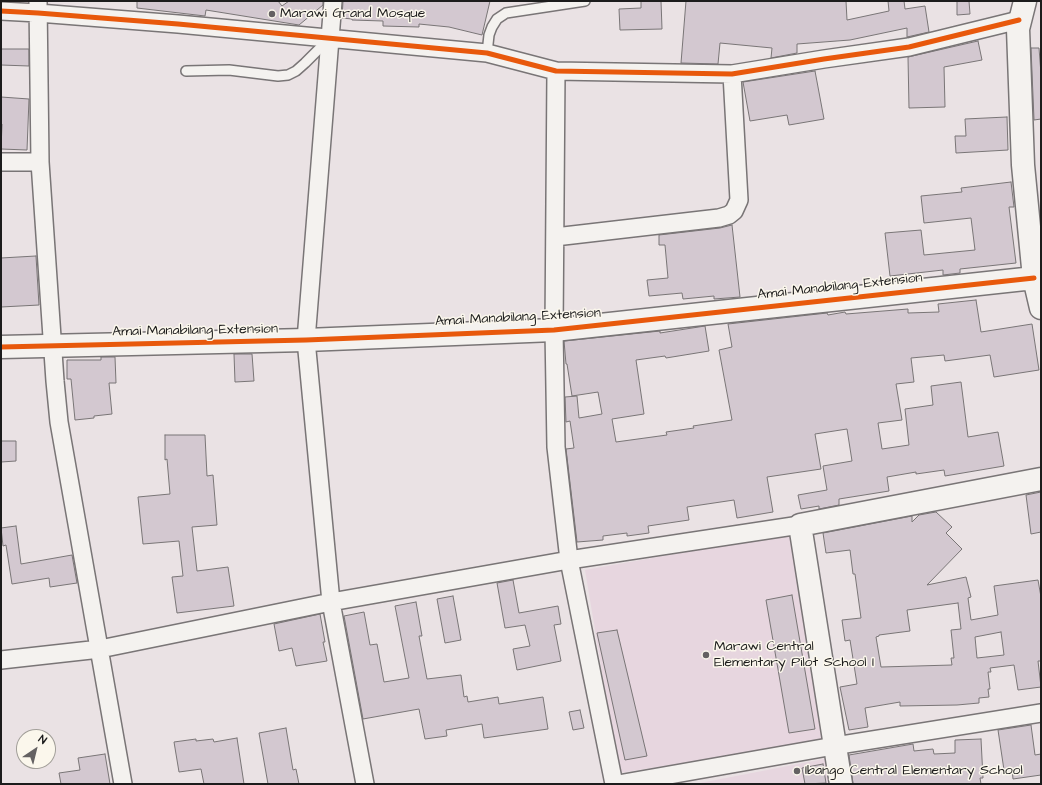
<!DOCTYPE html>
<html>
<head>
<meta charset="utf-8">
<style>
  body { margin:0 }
  #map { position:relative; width:1042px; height:785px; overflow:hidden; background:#eae2e4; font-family:"Architects Daughter",sans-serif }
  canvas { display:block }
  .frame { position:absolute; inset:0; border:2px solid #1c1c1c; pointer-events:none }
  .north { position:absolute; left:16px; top:729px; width:40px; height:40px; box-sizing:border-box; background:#fbf7ec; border:1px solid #a29f99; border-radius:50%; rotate:35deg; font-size:11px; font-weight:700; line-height:16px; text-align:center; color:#1c1c1c }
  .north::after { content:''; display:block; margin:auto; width:14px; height:18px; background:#646162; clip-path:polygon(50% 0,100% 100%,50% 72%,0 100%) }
</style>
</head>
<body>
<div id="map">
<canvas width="1042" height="785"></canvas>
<div class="frame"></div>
<div class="north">N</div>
</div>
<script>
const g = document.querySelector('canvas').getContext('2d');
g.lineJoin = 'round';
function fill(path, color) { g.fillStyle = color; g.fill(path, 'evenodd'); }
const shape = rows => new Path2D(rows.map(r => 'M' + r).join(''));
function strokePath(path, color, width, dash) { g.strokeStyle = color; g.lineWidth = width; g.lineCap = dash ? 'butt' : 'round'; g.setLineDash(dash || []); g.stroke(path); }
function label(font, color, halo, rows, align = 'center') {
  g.font = font + ' "Architects Daughter",sans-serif'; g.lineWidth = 3; g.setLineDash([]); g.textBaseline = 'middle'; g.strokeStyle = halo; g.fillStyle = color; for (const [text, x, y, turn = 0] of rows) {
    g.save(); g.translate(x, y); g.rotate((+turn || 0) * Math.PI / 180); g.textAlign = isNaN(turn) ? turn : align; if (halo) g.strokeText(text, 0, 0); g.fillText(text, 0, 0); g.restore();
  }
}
fill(shape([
  [793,533,825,741,619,773,585,570],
  [829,758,834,784,695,784]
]), '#e7d6df');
const building = shape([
  [137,1,278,1,282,6,289,1,323,1,323,5,299,25,206,10,205,16,137,8,137,1],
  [343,1,490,1,482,35,449,27,419,24,419,27,383,26,383,21,352,20,352,19,342,18,343,1],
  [641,1,661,1,662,29,620,30,619,9,641,8,641,1],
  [686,1,846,1,847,20,889,11,888,1,904,1,905,9,925,6,929,32,907,37,907,28,850,40,797,44,797,53,771,58,772,48,720,43,718,64,681,63,686,1],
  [957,1,969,1,970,14,957,15,957,1],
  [978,41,982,60,944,67,945,107,909,108,908,57,978,41],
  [1031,48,1039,48,1041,74,1041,119,1034,120,1031,48],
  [1,49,29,49,29,66,1,65,1,49],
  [815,71,824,119,789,125,787,115,750,121,743,82,815,71],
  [1,97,29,99,27,150,1,149,2,124,1,124,1,97],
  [1007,117,1008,150,956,153,955,136,966,136,965,119,1007,117],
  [1011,182,1014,207,1009,207,1016,263,960,269,960,273,943,275,943,270,890,276,885,233,921,230,924,255,975,250,971,218,924,223,921,196,962,192,961,188,1011,182],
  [732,225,740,297,714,299,714,296,683,299,682,293,649,296,647,280,668,278,665,245,659,245,659,235,720,228,732,225],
  [36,256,39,305,1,307,1,258,36,256],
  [976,300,981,332,1032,324,1039,370,994,377,990,355,945,361,944,355,911,358,914,382,896,384,902,420,878,423,882,449,909,445,905,409,933,405,931,386,961,382,968,437,998,432,1004,466,945,476,944,470,916,474,916,472,887,477,889,491,839,499,839,505,819,509,819,506,801,509,798,495,827,490,823,466,852,461,847,429,815,434,821,469,767,477,773,512,737,518,734,500,687,507,689,520,648,526,649,533,627,536,627,533,603,536,603,540,577,542,566,449,574,448,570,421,566,422,565,397,577,396,579,418,602,414,598,392,572,396,567,364,566,364,564,341,660,331,660,333,705,326,709,351,666,358,665,356,636,360,644,414,612,419,616,442,667,435,666,432,694,428,693,426,732,420,719,350,732,347,728,324,827,313,828,315,845,312,846,314,908,309,908,313,939,312,938,304,976,300],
  [234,354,252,354,254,381,235,382,234,354],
  [101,357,115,357,116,383,109,383,112,414,94,416,94,418,75,420,71,379,67,379,67,360,101,360,101,357],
  [165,435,205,435,207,476,213,475,217,525,192,527,197,571,228,567,234,606,177,613,172,577,183,576,179,541,143,544,138,497,170,494,167,459,165,460,165,435],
  [1,441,16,441,16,461,1,462,1,441],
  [1041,492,1041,532,1031,534,1026,495,1041,492],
  [936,512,952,527,946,533,962,549,927,585,966,577,971,597,968,598,971,620,998,615,994,586,1038,580,1041,597,1041,661,1038,661,1041,687,1018,690,1014,665,990,668,991,672,988,672,990,689,988,689,989,697,979,698,979,703,957,705,900,706,900,702,865,708,868,727,849,730,840,687,857,684,850,640,845,641,842,620,861,618,855,574,853,574,850,550,826,553,823,533,912,516,912,522,919,515,936,512],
  [958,603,961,629,951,630,954,658,951,658,952,665,881,667,876,637,879,636,879,635,910,631,907,610,958,603],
  [1001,632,1004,655,977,658,975,637,1001,632],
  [16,526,21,564,72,555,77,583,50,587,49,578,12,584,6,545,3,546,1,528,16,526],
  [513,580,519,613,558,606,561,624,554,625,561,661,517,670,513,649,530,646,525,625,505,628,497,583,513,580],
  [792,595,815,729,789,733,766,600,792,595],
  [453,596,461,640,445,643,437,599,453,596],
  [416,602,422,636,419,636,427,679,461,675,464,697,467,696,468,702,498,697,499,704,543,697,548,729,484,738,482,724,446,730,447,736,425,739,419,709,363,719,344,616,364,612,370,645,377,644,384,682,409,678,395,606,416,602],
  [320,614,325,642,323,642,327,661,296,666,292,648,279,651,274,624,320,614],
  [617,630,647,756,625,760,597,633,617,630],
  [580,710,584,728,573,730,569,712,580,710],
  [1031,725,1035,755,1041,754,1041,775,1013,779,1012,769,1004,770,998,730,1031,725],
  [286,728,293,770,296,769,299,784,268,784,259,733,286,728],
  [237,738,244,784,204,784,201,769,179,772,174,742,196,739,196,741,213,739,214,742,237,738],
  [981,739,983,778,980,778,981,784,853,784,849,755,913,744,914,751,933,749,934,754,955,753,955,740,981,739],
  [105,754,110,784,61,784,59,773,80,770,78,758,105,754],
  [823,764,826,783,805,784,802,768,823,764]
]);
fill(building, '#d3c8d0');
strokePath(building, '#797576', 1);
const lane = shape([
  [487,53,489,35,492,27,497,19,506,13,585,1],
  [186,71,229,70,278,76,288,75,296,71,305,63,329,39]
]);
const street = shape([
  [38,1,40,162,55,381,59,422,123,784],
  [333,1,306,340,331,602,365,784],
  [1,11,38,13,178,24,487,53,556,71,732,74,824,59,909,47,1019,20],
  [556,71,554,330,556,447,569,560,614,784],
  [1,162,40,162],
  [555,237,719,218,729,215,734,211,739,200,732,74],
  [1,660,100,649,331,602,569,560,800,525],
  [618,784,834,746,1041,713]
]);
const secondary = shape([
  [1025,1,1018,29,1023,165,1034,278,1041,308],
  [1,347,306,340,554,330,1034,278],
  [841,784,800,525,1041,479]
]);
strokePath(lane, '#797576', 12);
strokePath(street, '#797576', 20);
strokePath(secondary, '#797576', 25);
strokePath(lane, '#f4f2ef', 9);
strokePath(street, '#f4f2ef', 17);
strokePath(secondary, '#f4f2ef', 22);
strokePath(shape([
  [1,11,38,13,178,24,487,53,556,71,732,74,824,59,909,47,1019,20],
  [1,347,306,340,554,330,1034,278]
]), '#e8590c', 5);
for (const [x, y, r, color] of [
  [272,14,4,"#646162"],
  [706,655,4,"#646162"],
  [797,771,4,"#646162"]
]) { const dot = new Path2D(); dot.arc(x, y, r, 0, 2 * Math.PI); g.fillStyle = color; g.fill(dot); strokePath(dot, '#fbf7ec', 1.5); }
label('14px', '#1c1c1c', '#fbf7ec', [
  ["Marawi Grand Mosque",280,14],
  ["Marawi Central",714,647],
  ["Elementary Pilot School I",714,663],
  ["Ibango Central Elementary School",805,771]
], 'left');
label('14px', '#1c1c1c', '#fbf7ec', [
  ["Amai Manabilang Extension",840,287,-6],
  ["Amai Manabilang Extension",518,318,-3],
  ["Amai Manabilang Extension",195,331,-1]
]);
</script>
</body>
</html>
